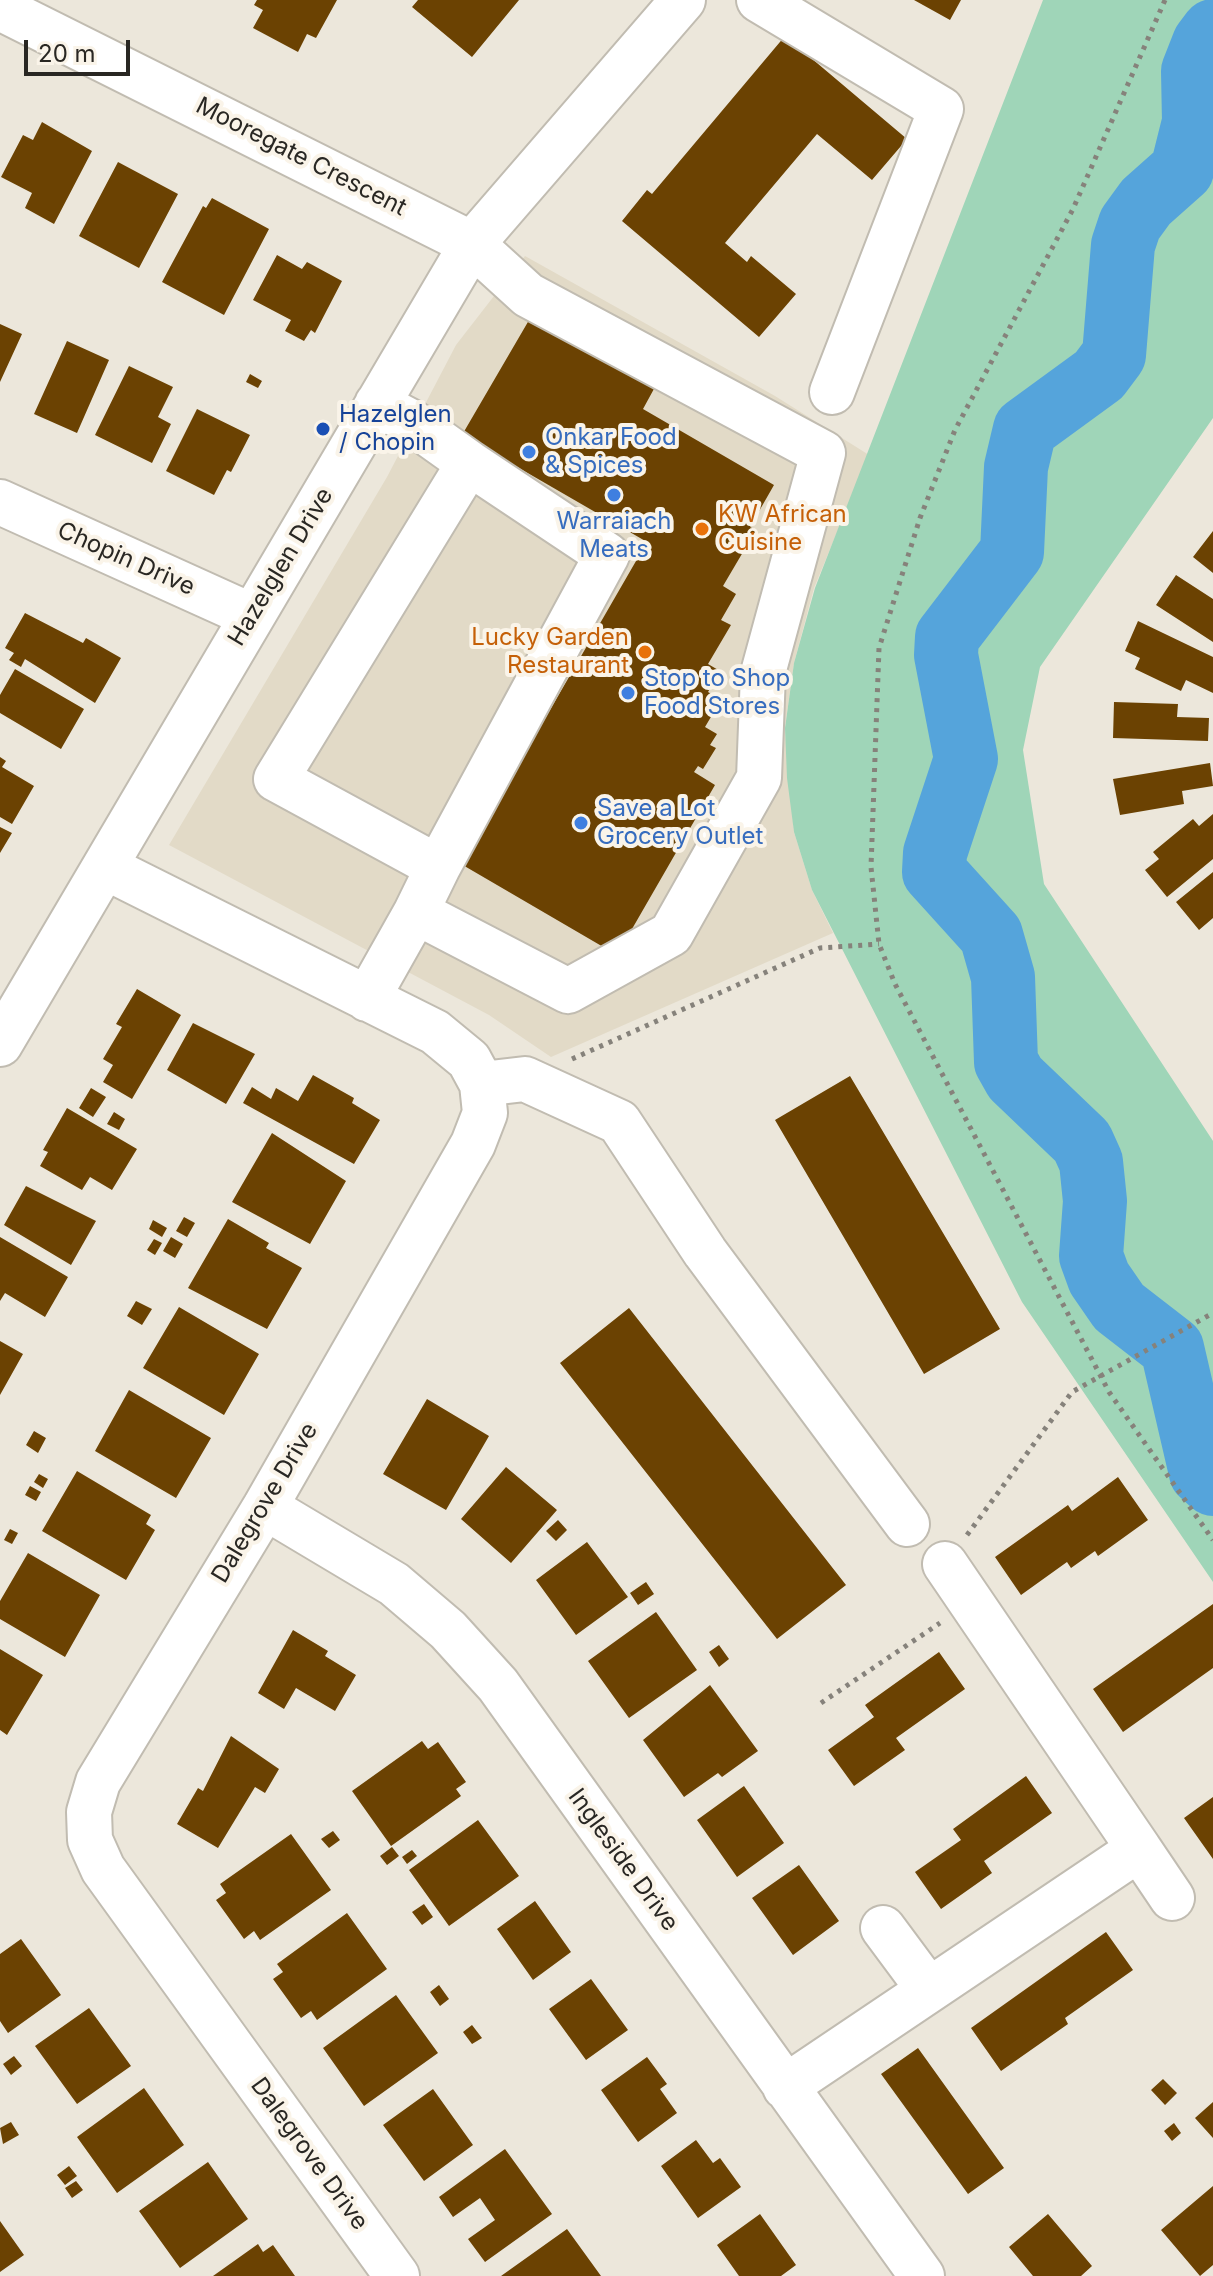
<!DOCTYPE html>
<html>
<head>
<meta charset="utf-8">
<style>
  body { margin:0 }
  #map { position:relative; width:1213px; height:2276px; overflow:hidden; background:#ece7db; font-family:Inter,sans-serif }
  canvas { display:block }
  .scale { position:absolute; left:24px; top:40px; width:106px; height:36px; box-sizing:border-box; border:4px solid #292723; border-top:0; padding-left:10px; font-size:24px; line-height:28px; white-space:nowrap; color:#292723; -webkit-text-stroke:6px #faf4e9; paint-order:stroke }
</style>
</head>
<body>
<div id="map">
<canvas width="1213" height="2276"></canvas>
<div class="scale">20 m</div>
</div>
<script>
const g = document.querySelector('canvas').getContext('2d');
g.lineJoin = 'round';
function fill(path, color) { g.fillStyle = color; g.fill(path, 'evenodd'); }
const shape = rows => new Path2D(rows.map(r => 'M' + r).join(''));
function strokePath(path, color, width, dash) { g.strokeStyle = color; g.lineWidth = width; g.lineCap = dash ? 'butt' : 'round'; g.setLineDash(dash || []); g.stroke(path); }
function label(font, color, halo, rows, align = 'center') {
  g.font = font + ' Inter,sans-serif'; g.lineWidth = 8; g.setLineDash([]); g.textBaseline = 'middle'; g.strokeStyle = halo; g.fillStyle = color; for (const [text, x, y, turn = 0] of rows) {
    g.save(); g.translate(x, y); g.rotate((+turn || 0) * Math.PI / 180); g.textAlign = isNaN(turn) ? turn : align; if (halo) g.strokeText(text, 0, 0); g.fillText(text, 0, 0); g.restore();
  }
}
fill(shape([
  [525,256,775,396,869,455,814,588,794,663,785,728,794,832,812,890,833,933,551,1057,489,1015,169,845,387,477,456,345]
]), '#e2dac7');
fill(shape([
  [1043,0,1213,0,1213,418,1040,667,1023,750,1044,884,1213,1141,1213,1582,1022,1302,812,890,794,832,787,778,785,728,794,663,815,588]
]), '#9fd5b8');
strokePath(shape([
  [1213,31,1204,43,1193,71,1194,122,1182,170,1146,202,1130,224,1123,245,1114,355,1099,375,1025,429,1016,467,1012,552,947,637,946,655,966,759,935,853,934,872,991,935,1003,977,1006,1062,1015,1078,1082,1142,1091,1162,1095,1201,1091,1256,1099,1278,1119,1307,1172,1348,1201,1473,1213,1484]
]), '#55a4db', 64);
fill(shape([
  [257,0,337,0,316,38,307,34,298,52,253,28,263,10,254,5],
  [418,0,519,0,472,57,412,7],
  [914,0,961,0,950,20],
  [785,36,907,139,872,180,817,134,725,243,747,262,751,256,796,294,759,337,622,221,647,190,652,194],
  [42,122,92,151,54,224,25,208,32,193,1,177,23,135,33,140],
  [118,162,178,194,139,268,79,236],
  [212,198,269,229,224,315,162,282,203,206,206,208],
  [277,255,302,269,307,262,342,281,315,333,311,330,304,341,285,331,291,320,253,300],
  [532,315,655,387,643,409,774,485,750,527,756,530,723,586,736,594,721,620,731,625,708,664,720,671,708,692,721,700,705,727,717,734,710,745,716,748,703,769,698,766,694,772,715,785,617,955,461,864,647,542,462,435],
  [0,324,22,334,0,382],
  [67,341,109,360,77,433,34,414],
  [129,366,173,387,158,417,171,424,152,463,95,435],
  [250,374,262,381,258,388,246,382],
  [197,409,250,435,231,472,227,470,214,495,166,471],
  [1213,531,1213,573,1193,557],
  [1176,575,1213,599,1213,642,1156,605],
  [25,613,83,643,86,638,121,658,95,703,25,659,21,667,9,660,14,653,5,648],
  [1138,621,1213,657,1213,693,1186,680,1181,691,1135,669,1140,658,1125,651],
  [15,669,84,709,61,749,0,713,0,695],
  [1114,702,1178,704,1177,717,1209,718,1208,741,1113,738],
  [0,757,6,761,2,767,34,786,12,824,0,817],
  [1210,763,1213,786,1182,791,1184,804,1120,815,1113,779],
  [1213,814,1213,859,1167,897,1145,870,1159,859,1153,852,1193,819,1199,826],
  [0,827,12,833,0,853],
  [1213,872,1213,918,1199,930,1176,902],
  [137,989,181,1015,132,1099,103,1082,113,1065,103,1059,122,1027,116,1024],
  [193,1023,255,1054,226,1104,167,1070],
  [313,1075,354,1098,352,1103,380,1120,354,1164,243,1103,252,1087,271,1099,276,1088,298,1101],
  [850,1076,1000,1329,924,1374,775,1120],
  [91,1088,106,1097,93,1117,79,1108],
  [67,1108,137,1149,112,1190,90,1177,82,1190,40,1166,48,1152,43,1150],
  [114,1112,125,1119,119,1130,107,1124],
  [272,1133,346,1181,310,1244,232,1202],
  [26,1186,96,1221,71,1265,4,1225],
  [184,1217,195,1223,187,1237,176,1231],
  [228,1219,269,1243,266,1248,302,1268,267,1329,188,1288],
  [153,1220,167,1228,162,1237,149,1229],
  [0,1237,68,1277,45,1317,5,1293,0,1301],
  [171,1237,183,1244,175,1258,163,1251],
  [154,1239,162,1243,155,1255,147,1250],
  [136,1301,152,1309,142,1325,127,1316],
  [179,1307,259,1354,224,1415,143,1368],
  [629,1308,846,1585,777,1639,560,1363],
  [0,1341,23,1354,0,1395],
  [129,1390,211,1438,176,1498,95,1451],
  [427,1399,489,1436,446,1510,383,1474],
  [34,1431,46,1438,38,1453,26,1445],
  [506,1467,557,1510,511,1563,461,1519],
  [77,1471,151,1515,146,1524,155,1530,126,1580,42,1531],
  [39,1474,48,1479,43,1488,34,1482],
  [1118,1477,1148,1520,1098,1556,1095,1551,1071,1568,1067,1562,1021,1595,995,1557,1068,1505,1072,1511],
  [30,1486,41,1492,36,1501,25,1495],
  [558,1520,567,1530,556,1541,546,1531],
  [10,1529,18,1533,12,1544,4,1540],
  [587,1542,628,1597,576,1635,536,1580],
  [28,1553,100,1595,65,1657,0,1619,0,1601],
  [646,1582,654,1594,638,1605,630,1593],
  [1213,1604,1213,1668,1123,1732,1093,1689],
  [656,1612,697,1670,629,1718,588,1661],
  [293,1630,328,1651,325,1656,356,1675,335,1711,296,1688,284,1709,258,1693],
  [719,1645,729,1659,719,1667,709,1652],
  [0,1649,43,1675,7,1735,0,1730],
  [939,1652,965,1689,896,1738,905,1750,854,1786,828,1750,874,1717,865,1705],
  [710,1685,758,1751,722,1777,718,1773,684,1797,643,1740],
  [231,1736,279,1769,265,1793,255,1787,218,1848,177,1824,198,1788,203,1791],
  [422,1741,428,1749,438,1742,466,1782,456,1789,461,1796,391,1846,352,1791],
  [1026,1776,1052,1813,984,1861,992,1873,941,1909,915,1872,961,1840,953,1829],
  [744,1786,784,1843,737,1877,697,1820],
  [1213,1797,1213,1859,1184,1818],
  [478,1820,519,1876,449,1926,409,1870],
  [333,1831,340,1840,329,1848,321,1839],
  [291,1834,331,1890,260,1940,254,1931,244,1939,216,1900,226,1893,220,1884],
  [392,1847,399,1856,387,1865,380,1856],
  [412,1850,417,1856,407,1864,402,1857],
  [799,1865,839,1921,793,1955,752,1898],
  [535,1901,571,1952,533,1980,497,1929],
  [424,1904,433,1917,422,1925,412,1912],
  [347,1913,387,1969,317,2020,311,2011,301,2018,273,1979,283,1972,277,1964],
  [1106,1932,1133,1970,1065,2018,1068,2024,1001,2071,971,2028],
  [21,1939,61,1995,8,2033,0,2021,0,1954],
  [591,1979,628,2030,586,2060,549,2009],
  [439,1985,449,1999,440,2006,430,1992],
  [396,1995,438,2053,364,2106,323,2048],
  [89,2008,131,2066,77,2104,35,2046],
  [472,2025,482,2038,472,2044,463,2032],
  [918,2048,1004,2168,968,2194,881,2074],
  [14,2056,22,2066,11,2075,3,2064],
  [647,2057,667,2084,660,2089,677,2113,638,2142,601,2090],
  [1163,2079,1177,2093,1165,2105,1151,2090],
  [144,2088,184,2145,117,2193,77,2137],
  [433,2089,473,2145,424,2181,383,2125],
  [1213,2102,1213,2138,1195,2118],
  [11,2122,19,2135,3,2144,0,2128],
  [1174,2123,1181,2133,1172,2141,1164,2131],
  [696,2140,713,2163,720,2158,741,2187,698,2218,661,2166],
  [505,2149,552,2214,485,2262,468,2239,495,2220,480,2198,453,2217,439,2197],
  [208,2162,248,2219,180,2268,139,2211],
  [69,2166,77,2176,65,2185,57,2175],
  [76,2181,83,2190,72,2198,65,2188],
  [1213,2186,1213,2265,1200,2276,1161,2230],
  [760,2214,796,2265,781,2276,739,2276,717,2245],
  [1048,2214,1092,2266,1081,2276,1033,2276,1009,2247],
  [0,2221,24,2255,0,2272],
  [567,2229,601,2276,501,2276],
  [258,2244,263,2252,273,2245,295,2276,213,2276]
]), '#6b4202');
const minor = shape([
  [759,0,941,109,832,392],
  [0,8,472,244,528,295,823,453,763,673,759,778,671,934,568,991,416,912,367,999],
  [377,404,413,423,469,463,276,779,438,867,416,912],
  [0,502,252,616],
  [105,867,435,1032,469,1060,482,1084,485,1113,473,1144,265,1507,98,1782,89,1812,90,1840,103,1869,397,2276],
  [438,867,607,555,469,463],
  [0,1044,472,244,683,0],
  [482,1084,525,1079,619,1122,705,1252,907,1524],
  [265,1507,394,1584,448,1630,498,1685,922,2276],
  [1139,1849,1172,1898],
  [883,1928,929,1990],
  [785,2087,1139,1849,945,1564]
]);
strokePath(minor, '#c1bcb1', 48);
strokePath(shape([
  [1165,0,1073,209,955,430,920,518,879,648,871,867,879,944,895,984,1109,1392,1213,1540],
  [572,1059,820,948,879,944],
  [967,1535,1072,1392,1213,1313],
  [821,1703,940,1623]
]), '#86827b', 5, [4, 6]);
strokePath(minor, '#fff', 44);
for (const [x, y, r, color] of [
  [323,429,8,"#1a4fb4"],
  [529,452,8,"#3f7fe0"],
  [614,495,8,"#3f7fe0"],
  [702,529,8,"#e8710a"],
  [645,652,8,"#e8710a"],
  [628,693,8,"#3f7fe0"],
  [581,823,8,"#3f7fe0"]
]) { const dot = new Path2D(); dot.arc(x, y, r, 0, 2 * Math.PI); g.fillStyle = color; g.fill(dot); strokePath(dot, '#faf4e9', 3); }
label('24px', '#292723', '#faf4e9', [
  ["Mooregate Crescent",301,157,27],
  ["Chopin Drive",126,559,24],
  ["Hazelglen Drive",281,567,-59],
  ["Dalegrove Drive",265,1503,-59],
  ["Ingleside Drive",623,1860,54],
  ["Dalegrove Drive",309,2154,54]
]);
label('24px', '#164399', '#faf4e9', [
  ["Hazelglen",339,415],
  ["/ Chopin",339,443]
], 'left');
label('24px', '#366cbe', '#faf4e9', [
  ["Onkar Food",545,438],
  ["& Spices",545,466],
  ["Warraiach",614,522,"center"],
  ["Meats",614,550,"center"],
  ["Stop to Shop",644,679],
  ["Food Stores",644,707],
  ["Save a Lot",597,809],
  ["Grocery Outlet",597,837]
], 'left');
label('24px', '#c56008', '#faf4e9', [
  ["KW African",718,515],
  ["Cuisine",718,543],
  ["Lucky Garden",629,638,"right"],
  ["Restaurant",629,666,"right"]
], 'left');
</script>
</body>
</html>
